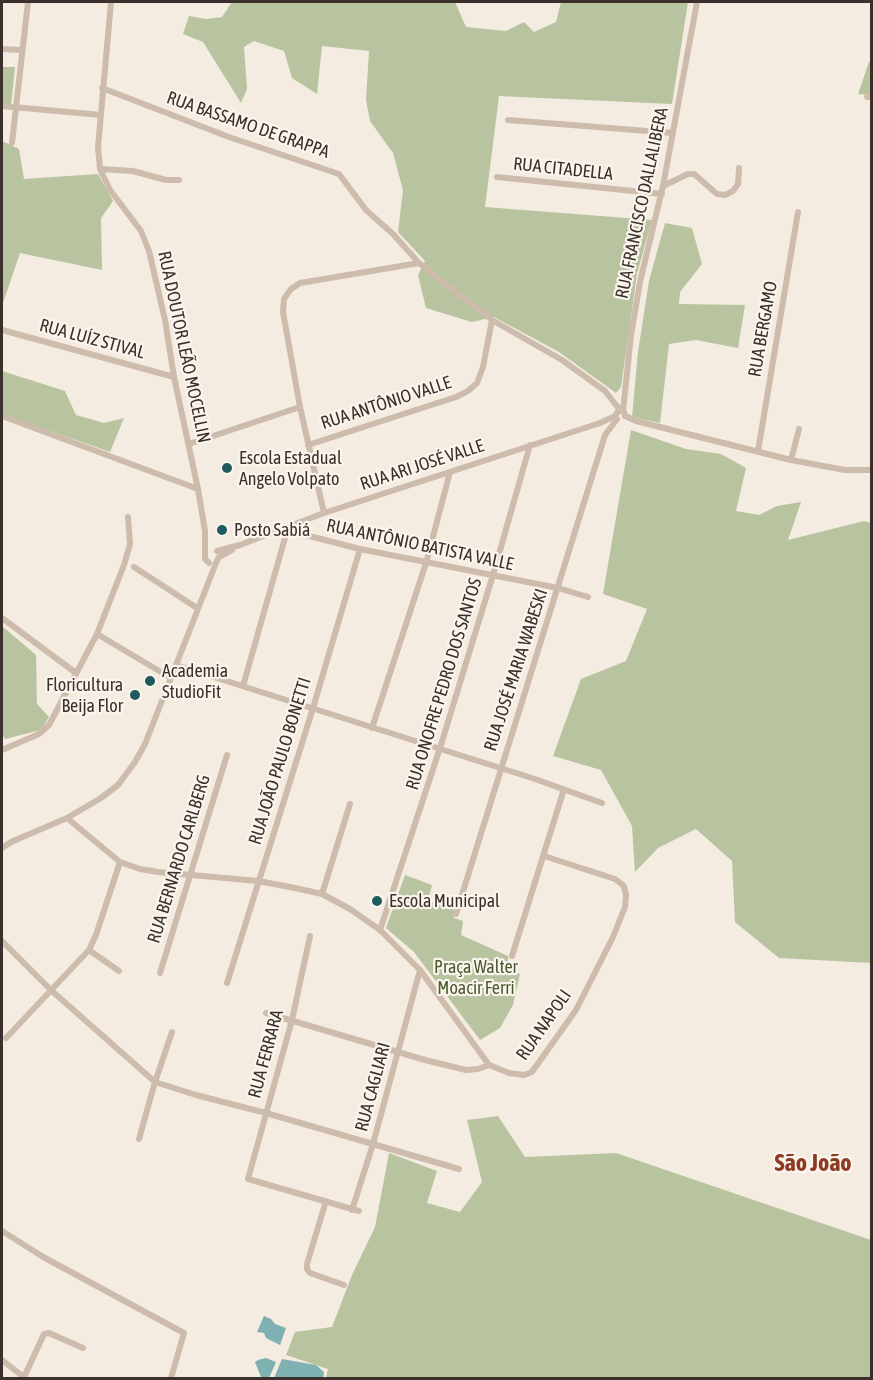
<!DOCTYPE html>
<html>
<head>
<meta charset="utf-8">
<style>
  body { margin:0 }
  #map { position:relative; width:873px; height:1380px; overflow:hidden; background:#f4ebe1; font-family:"Asap Condensed",sans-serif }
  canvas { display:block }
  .frame { position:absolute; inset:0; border:3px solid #3b302b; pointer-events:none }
</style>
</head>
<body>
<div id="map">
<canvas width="873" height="1380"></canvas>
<div class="frame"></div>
</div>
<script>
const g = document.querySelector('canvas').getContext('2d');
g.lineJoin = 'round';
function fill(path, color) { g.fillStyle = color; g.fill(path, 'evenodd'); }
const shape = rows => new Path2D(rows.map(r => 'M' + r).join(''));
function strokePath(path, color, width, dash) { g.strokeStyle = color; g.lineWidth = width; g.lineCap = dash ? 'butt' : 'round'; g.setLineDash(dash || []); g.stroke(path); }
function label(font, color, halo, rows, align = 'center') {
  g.font = font + ' "Asap Condensed",sans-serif'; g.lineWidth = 4.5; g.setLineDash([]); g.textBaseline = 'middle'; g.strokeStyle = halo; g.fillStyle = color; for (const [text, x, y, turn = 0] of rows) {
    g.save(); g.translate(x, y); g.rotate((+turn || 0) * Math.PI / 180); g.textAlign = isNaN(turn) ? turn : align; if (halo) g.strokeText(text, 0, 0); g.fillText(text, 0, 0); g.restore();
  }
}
fill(shape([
  [232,2,455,2,466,27,506,31,524,22,534,32,556,22,561,2,688,2,672,104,499,96,485,207,652,220,637,274,621,387,616,393,559,352,494,317,472,322,426,308,418,275,425,261,398,232,403,190,393,153,370,121,366,100,369,51,322,46,317,94,292,78,284,51,254,41,244,47,247,89,241,103,203,42,183,34,189,16,206,19,222,17],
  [871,61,871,95,858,94,869,62],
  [2,67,15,67,11,105,2,104],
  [2,141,19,149,24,179,98,174,113,201,101,218,102,270,20,253,2,306],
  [665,223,692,228,702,264,680,292,679,304,745,305,738,348,696,340,669,344,660,423,632,417,638,352,649,281],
  [2,371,65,391,76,415,104,423,124,418,110,452,2,414],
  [631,430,686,449,721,454,746,468,736,511,759,515,777,506,801,502,788,540,864,521,871,523,871,963,779,958,735,922,732,861,696,829,658,848,635,872,632,826,601,770,553,756,581,679,626,661,647,609,603,594],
  [2,626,36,655,37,704,49,717,41,730,5,739,2,734],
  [405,875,432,885,428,900,454,909,454,918,463,921,461,935,508,956,509,969,520,974,513,1005,500,1028,480,1040,414,952,386,928],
  [498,1116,525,1157,616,1153,871,1240,871,1378,326,1378,328,1369,286,1355,295,1332,332,1327,352,1275,375,1227,389,1153,437,1171,427,1203,460,1212,482,1182,467,1120]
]), '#b8c4a0');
fill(shape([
  [264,1316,271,1319,275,1324,286,1328,280,1345,266,1338,264,1333,257,1332],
  [266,1358,276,1362,269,1378,261,1377,255,1362,258,1360],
  [282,1359,316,1365,324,1372,323,1378,274,1378]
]), '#7fb0b2');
strokePath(shape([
  [111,2,98,147,100,169,110,190,141,231,149,251,165,320,174,377,198,489,205,531,205,559,209,563],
  [2,49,21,50],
  [102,88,229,137,339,174,366,210,393,234,419,263,492,320,562,360,605,391,620,410],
  [867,97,872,96],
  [2,106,101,115],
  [508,120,673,133],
  [12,143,28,2],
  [100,169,133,171,166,180,179,180],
  [497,177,662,194],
  [663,186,688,174,694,174,717,194,725,195,733,191,738,184,739,168],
  [2,330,174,377],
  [623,411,631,335,640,282,663,186,697,2],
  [2,416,198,489],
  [625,416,636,421,791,460,845,470,872,470],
  [189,444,300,407],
  [308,445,456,397,468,391,477,383,483,367,492,320],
  [758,451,798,212],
  [791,460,799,429],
  [324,513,300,407,283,312,284,299,291,289,300,283,419,263],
  [282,529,360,549,558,588,588,597],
  [217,551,240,545,324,513,600,423,615,416,619,410,624,412,625,416],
  [134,567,197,608],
  [2,618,76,673],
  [97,634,171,678],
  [176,665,535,779,602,803],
  [243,686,287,531],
  [372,728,426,563,450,472],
  [2,750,39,734,49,725,97,634,124,565,130,544,128,517],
  [67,818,120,862,140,869,158,872,258,881,295,888,322,894,350,909,380,930,420,970,489,1065],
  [2,848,11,842,67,818,101,798,118,785,135,762,145,744,216,563,219,557,232,550],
  [322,894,350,804],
  [456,914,605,435,617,419],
  [380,930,440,748,493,575,530,445],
  [310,936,292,1020,248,1179,359,1211],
  [2,941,52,991,155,1082,196,1095,266,1113,459,1169],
  [89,950,119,971],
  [512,956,564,789],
  [160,973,227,755],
  [227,983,313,708,360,549],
  [266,1013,425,1060,466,1070,478,1069,489,1065,509,1073,524,1075,532,1072,576,1010,613,937,625,907,626,895,624,886,615,879,544,856],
  [6,1038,89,950,96,935,120,862],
  [139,1139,155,1082,172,1032],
  [326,1201,307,1264,307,1269,310,1273,344,1285],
  [352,1210,373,1144,420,970],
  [2,1231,45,1258,184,1333,171,1378],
  [2,1360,25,1378],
  [24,1377,44,1334,49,1333,83,1348]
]), '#cdbbac', 6);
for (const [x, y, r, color] of [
  [227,468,6,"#1f5a5e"],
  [222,530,6,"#1f5a5e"],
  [150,681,6,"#1f5a5e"],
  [135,695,6,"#1f5a5e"],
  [377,901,6,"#1f5a5e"]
]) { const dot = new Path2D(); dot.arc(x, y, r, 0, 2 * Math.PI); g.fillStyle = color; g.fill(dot); strokePath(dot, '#fbf5ee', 2); }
label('18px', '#3b302b', '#fbf5ee', [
  ["RUA BASSAMO DE GRAPPA",248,125,19],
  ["RUA CITADELLA",563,169,6],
  ["RUA FRANCISCO DALLALIBERA",642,203,-78],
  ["RUA BERGAMO",763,329,-80],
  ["RUA LUÍZ STIVAL",92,339,15],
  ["RUA DOUTOR LEÃO MOCELLIN",184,347,78],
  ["RUA ANTÔNIO VALLE",386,403,-18],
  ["RUA ARI JOSÉ VALLE",422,465,-18],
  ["RUA ANTÔNIO BATISTA VALLE",420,545,12],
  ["RUA JOSÉ MARIA WABESKI",516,670,-72],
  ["RUA ONOFRE PEDRO DOS SANTOS",444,684,-73],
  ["RUA JOÃO PAULO BONETTI",280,761,-73],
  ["RUA BERNARDO CARLBERG",179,859,-73],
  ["RUA NAPOLI",544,1025,-55],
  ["RUA FERRARA",266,1054,-75],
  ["RUA CAGLIARI",373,1087,-75]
]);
label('18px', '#3b302b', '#fbf5ee', [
  ["Escola Estadual",239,458],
  ["Angelo Volpato",239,479],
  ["Posto Sabiá",234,530],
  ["Academia",162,671],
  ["StudioFit",162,692],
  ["Floricultura",123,685,"right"],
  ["Beija Flor",123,706,"right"],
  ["Escola Municipal",389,901]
], 'left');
label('18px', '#4a5a2e', '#fbf5ee', [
  ["Praça Walter",476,967],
  ["Moacir Ferri",476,988]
]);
label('bold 24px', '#8c3b22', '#fbf5ee', [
  ["São João",813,1163]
]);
</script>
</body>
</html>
